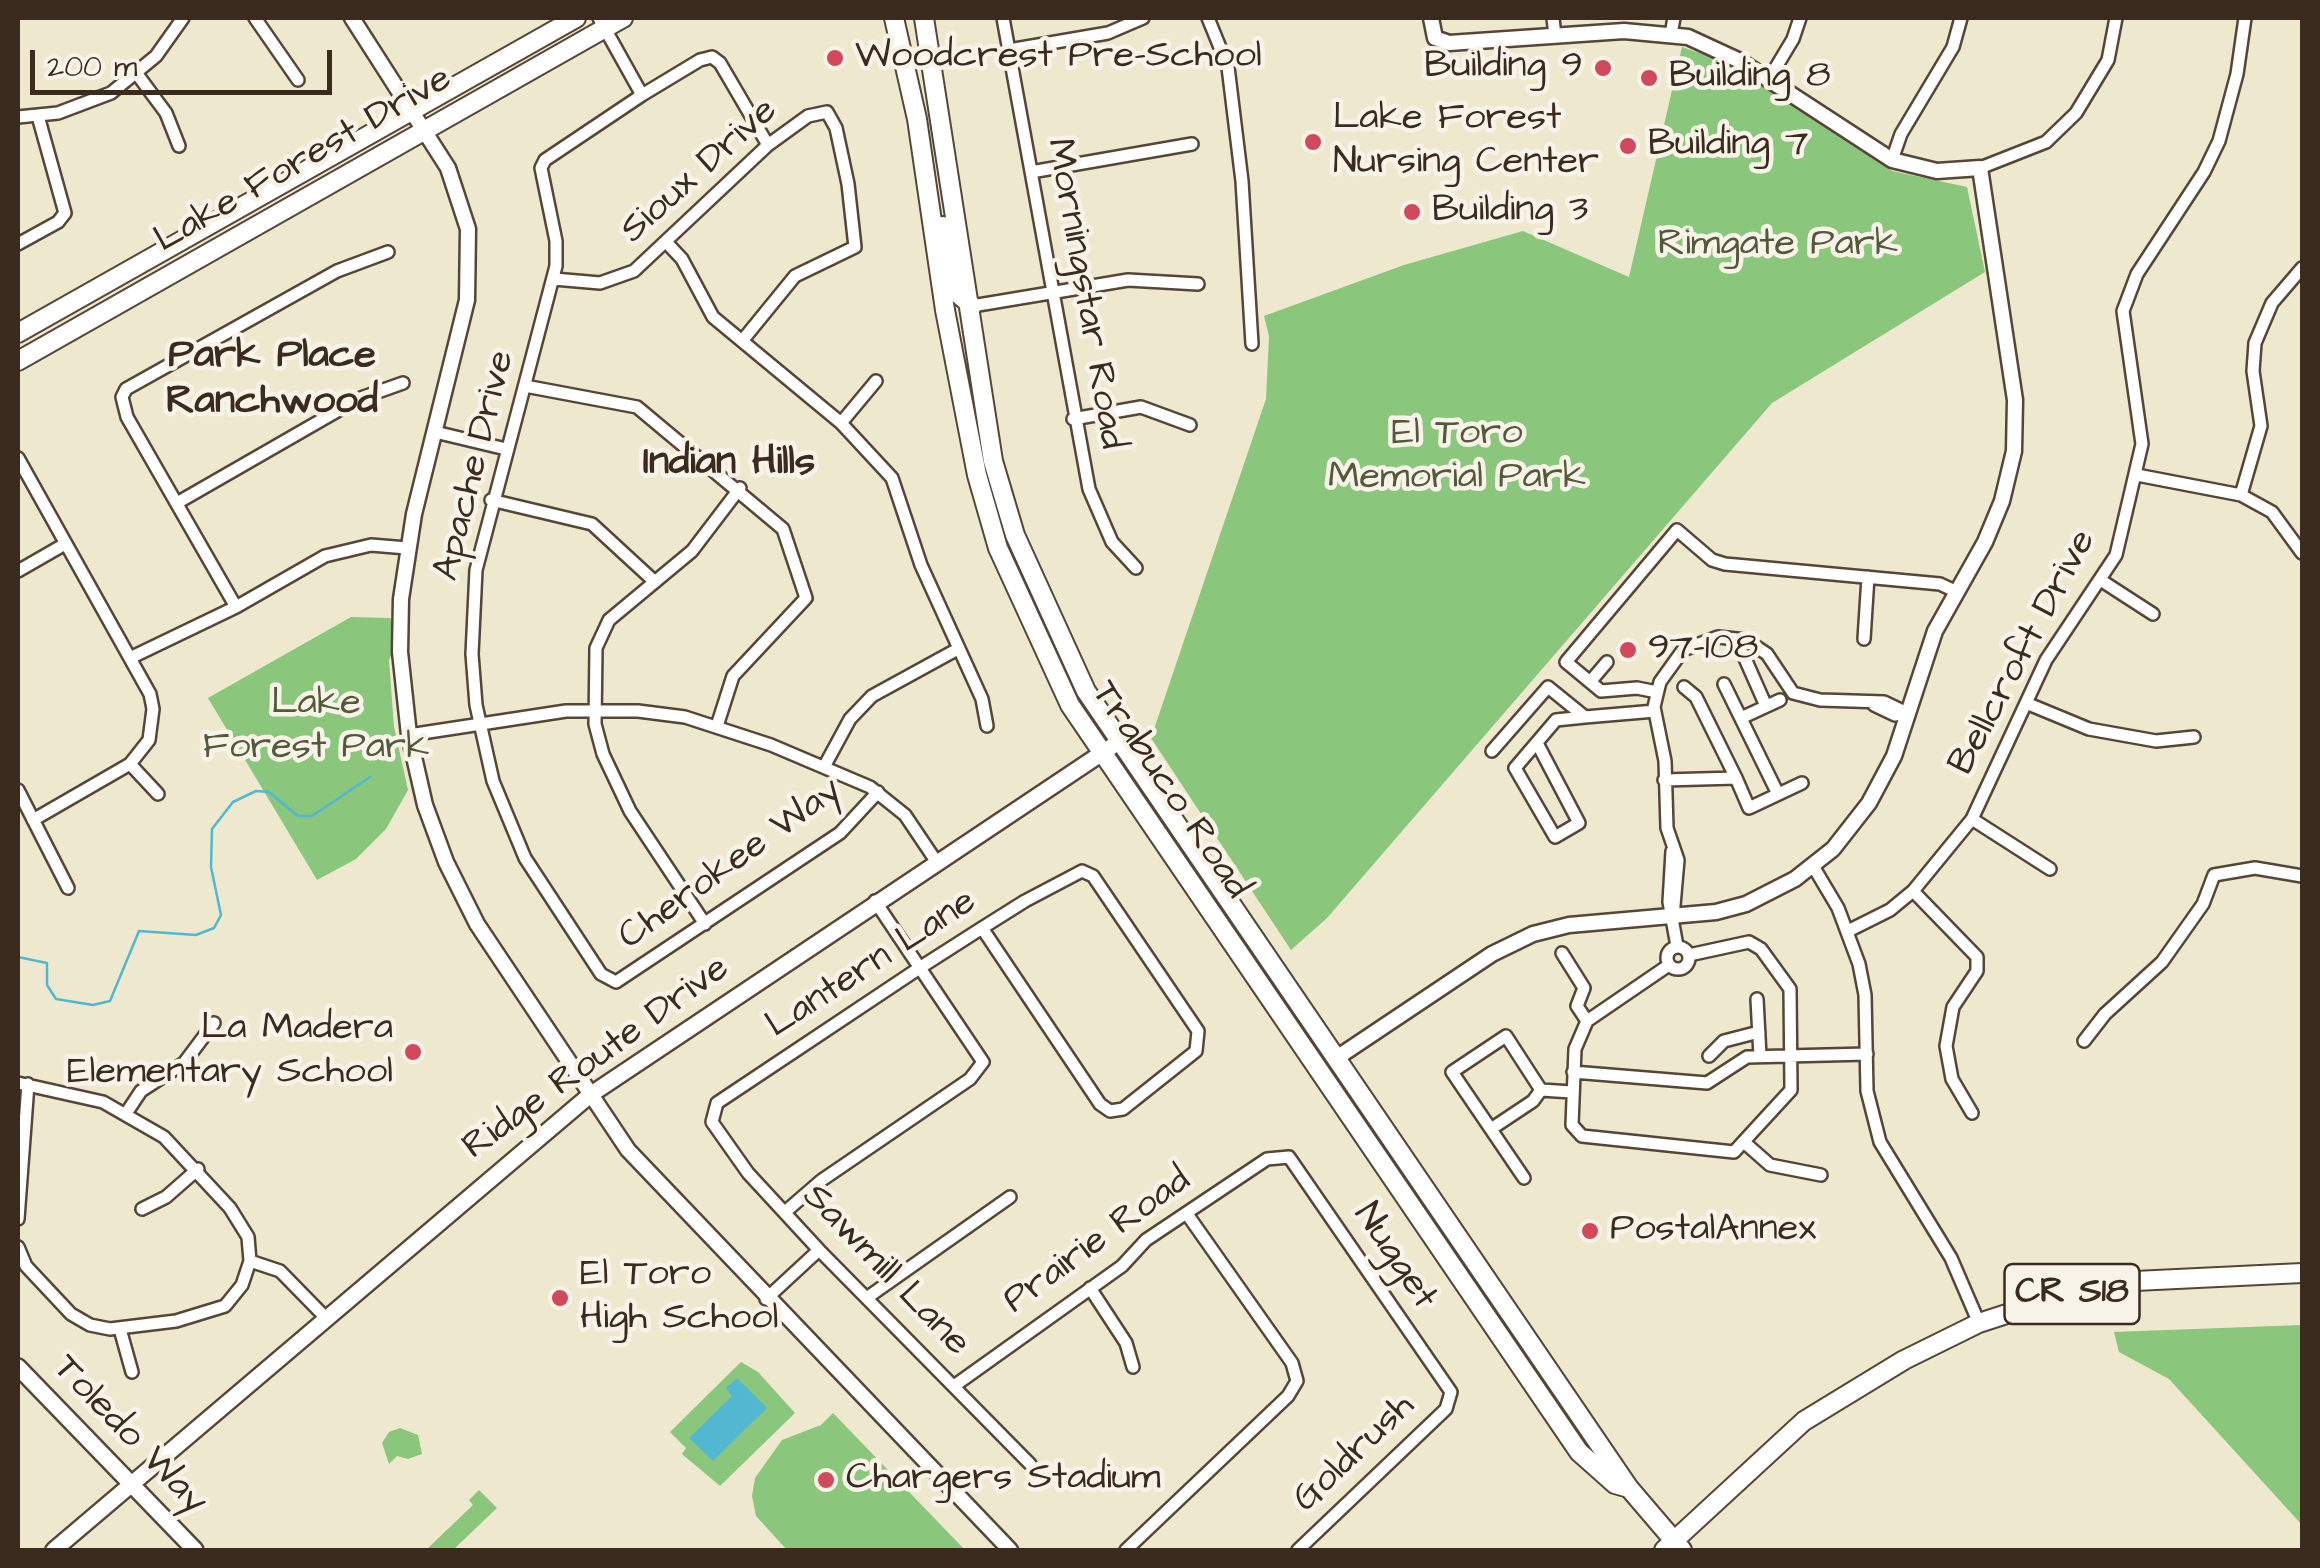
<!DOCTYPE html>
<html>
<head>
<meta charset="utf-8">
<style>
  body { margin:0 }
  #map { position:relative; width:2320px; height:1568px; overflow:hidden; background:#ede8ce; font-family:"Architects Daughter",sans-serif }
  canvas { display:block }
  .frame { position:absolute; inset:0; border:20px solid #3b2a1e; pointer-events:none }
  .scale { position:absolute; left:30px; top:50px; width:302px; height:45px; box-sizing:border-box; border:5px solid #3b2a1e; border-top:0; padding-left:12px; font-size:30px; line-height:35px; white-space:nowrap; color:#3b2a1e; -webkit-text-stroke:8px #f7f3e8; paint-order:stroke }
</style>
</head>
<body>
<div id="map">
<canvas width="2320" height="1568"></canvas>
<div class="frame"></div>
<div class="scale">200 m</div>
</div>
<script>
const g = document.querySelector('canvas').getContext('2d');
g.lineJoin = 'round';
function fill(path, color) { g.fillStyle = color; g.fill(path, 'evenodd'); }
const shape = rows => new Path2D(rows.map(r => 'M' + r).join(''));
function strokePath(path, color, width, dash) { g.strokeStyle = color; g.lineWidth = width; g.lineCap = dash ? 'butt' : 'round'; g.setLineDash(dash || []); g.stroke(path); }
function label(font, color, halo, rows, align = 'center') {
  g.font = font + ' "Architects Daughter",sans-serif'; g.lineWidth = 9; g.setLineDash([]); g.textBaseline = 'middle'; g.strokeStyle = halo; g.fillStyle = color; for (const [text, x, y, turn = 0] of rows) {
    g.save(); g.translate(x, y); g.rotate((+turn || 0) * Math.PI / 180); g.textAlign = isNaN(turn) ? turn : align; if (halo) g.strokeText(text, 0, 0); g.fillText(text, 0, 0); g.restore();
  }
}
fill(shape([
  [1682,47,1728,63,1892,171,1967,187,1985,272,1772,403,1327,918,1291,950,1151,738,1266,399,1269,336,1264,316,1404,265,1523,231,1629,277],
  [351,617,390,618,400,635,389,660,394,727,408,790,386,829,356,859,317,880,208,698],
  [2302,1325,2302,1525,2169,1379,2119,1352,2114,1332],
  [741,1362,758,1372,795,1413,720,1486,682,1454,686,1448,670,1432],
  [833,1413,965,1550,787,1550,756,1516,752,1496,755,1478,782,1440,821,1425],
  [400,1428,418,1435,422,1454,408,1459,397,1456,389,1464,382,1443,389,1432],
  [479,1490,497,1508,453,1550,426,1550,473,1505,469,1500]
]), '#8ac67b');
fill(shape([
  [737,1378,767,1408,713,1461,689,1438,732,1396,726,1388]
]), '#52b7d1');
strokePath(shape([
  [18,957,47,963,47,985,56,999,93,1005,110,1001,139,931,196,935,214,928,221,915,211,867,212,829,233,802,256,791,269,792,298,816,312,816,370,777]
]), '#52b7d1', 2.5);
const minor = shape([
  [255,18,298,80],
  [599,18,642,95],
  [1003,18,1089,489,1112,542,1136,568],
  [1208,18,1228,67,1242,181,1252,344],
  [1553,18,1555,36],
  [1671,34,1674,18],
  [1009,50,1108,33,1143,18],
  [137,74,166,113,179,146],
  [1769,79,1793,39,1800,18],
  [18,117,58,113,111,93,156,56,183,18],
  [768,145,720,63,712,57,700,60,642,95,545,160,541,168,556,241,556,266,476,570,472,654,476,705,493,781,525,858,601,974,616,982,840,833,878,792],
  [1892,160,1901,134,1953,47,1961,18],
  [1980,168,2046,142,2076,113,2108,60,2116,18],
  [1031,172,1192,144],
  [666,242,682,259,713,317,841,423,892,478,921,565,982,699,987,726],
  [18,244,58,222,65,213,38,116],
  [554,279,600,283,634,271,768,145,808,116,827,112,836,128,848,184,855,247,795,276,742,341],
  [972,306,1128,280,1198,284],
  [525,386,637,407,783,529,806,598,733,676,717,726],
  [1073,419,1141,407,1190,425],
  [841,423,876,381],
  [435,432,506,449],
  [18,458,150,694,153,709,149,740,130,764,33,820],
  [2137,475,2241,495,2272,512,2302,553],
  [2241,495,2261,426,2253,371,2255,343,2272,303,2302,268],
  [491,500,592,524,655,582],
  [177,503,358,399,403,383],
  [18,571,65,544],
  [2102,581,2153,614],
  [236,607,127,417,122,397,126,389,337,271,388,252],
  [1864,639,1868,577],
  [1743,654,1766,706],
  [130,658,236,607,325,556,371,545,407,548],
  [1590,682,1607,662],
  [1724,684,1778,794],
  [1684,687,1696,697,1736,778],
  [1657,692,1637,688,1601,691,1566,662,1677,530,1712,560,1725,564,1940,584,1955,591],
  [2026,703,2089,729,2156,741,2194,737],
  [1874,705,1895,715,1907,713],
  [1585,717,1655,711],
  [1741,718,1780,700],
  [409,735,566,711,638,711,685,717,771,745,870,787,905,815,936,861],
  [1492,751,1548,687,1585,717,1556,720,1515,768,1555,837,1579,823,1537,743],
  [130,764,158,794],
  [824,767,850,719,872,696,956,650],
  [1664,780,1736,778,1749,808,1802,783],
  [18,790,68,888],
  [1972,819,2050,869],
  [1672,851,1669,902,1677,946],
  [1813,866,1838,908,1859,964,1865,995,1867,1091,1880,1142,1951,1258,1979,1323],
  [1913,891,1977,957,1977,971,1953,1007,1946,1046,1952,1079,1972,1113],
  [1673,917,1678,860,1667,828,1665,761,1654,707,1660,682,1683,650,1718,637,1746,640,1767,654,1793,693,1820,700,1884,702,1907,713],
  [705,924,630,811,603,754,595,724,596,648,609,620,692,551,740,488],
  [982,928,1100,1104,1110,1111,1123,1109,1196,1051,1198,1031,1093,876,1082,871,1025,901,982,928,921,967,717,1103,712,1122,748,1173,819,1250,1030,1464],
  [1848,931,1890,910,1913,891,1972,819,2046,660,2116,555,2142,444,2123,311,2137,274,2204,172,2219,141,2237,74,2245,18],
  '1667 958a11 11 0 1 1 22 0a11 11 0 1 1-22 0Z',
  [1562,953,1584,988,1577,1006,1587,1021],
  [1669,965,1587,1021,1575,1049,1572,1125,1582,1136,1734,1152,1791,1090,1790,989,1761,949,1749,942,1689,955],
  [1757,999,1760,1056],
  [2084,1041,2105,1014,2162,962,2203,904,2214,875,2255,868,2302,876],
  [1709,1056,1724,1041,1759,1032],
  [1573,1072,1707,1083,1747,1057,1867,1054],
  [18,1083,103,1102,164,1137,230,1208,248,1237,250,1261,242,1285,225,1306,176,1321,110,1329,90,1325,71,1314,26,1266,18,1247],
  [127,1112,141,1091,184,1063,214,1023],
  [1491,1129,1533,1101,1541,1090],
  [1745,1143,1770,1165,1821,1175],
  [1524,1178,1452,1072,1506,1036,1541,1090,1572,1092],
  [142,1209,166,1197,198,1169],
  [785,1212,822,1180,970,1079,983,1062,875,901],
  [18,1219,28,1084],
  [250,1261,280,1271,326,1318],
  [1090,1288,1126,1343,1133,1367],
  [868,1297,1010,1197],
  [766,1299,819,1250],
  [120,1329,132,1372],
  [954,1386,1122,1266,1146,1240,1267,1159,1289,1157,1451,1392,1446,1409,1298,1550],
  [1126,1550,1288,1396,1297,1381,1292,1363,1187,1214]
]);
const tertiary = shape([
  [352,18,448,168,468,229,467,300,414,514,401,599,400,652,409,735,425,805,446,862,477,924,628,1150,1010,1550],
  [1338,1057,1492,954,1533,934,1569,925,1716,912,1746,904,1795,879,1833,849,1869,803,1894,756,1935,631,1985,542,2002,501,2014,451,2015,400,1980,168,1937,171,1892,160,1740,61,1688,37,1624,31,1449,43,1435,38,1431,18]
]);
const secondary = shape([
  [18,1367,195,1550],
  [54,1550,590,1095,1120,741]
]);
const primary = shape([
  [894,18,917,119,945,310,977,475,998,548,1070,705,1579,1452,1615,1484,1629,1488],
  [924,18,993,461,1015,535,1086,691,1629,1488,1682,1550],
  [943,226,956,292,972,306],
  [18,333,576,18],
  [18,361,623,18],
  [1664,1550,1804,1421,1904,1360,1979,1323,2068,1294,2135,1281,2302,1273]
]);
strokePath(minor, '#564638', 16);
strokePath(tertiary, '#564638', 19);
strokePath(secondary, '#564638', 20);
strokePath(primary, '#564638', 22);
strokePath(minor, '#fff', 11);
strokePath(tertiary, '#fff', 14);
strokePath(secondary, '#fff', 15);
strokePath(primary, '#fff', 18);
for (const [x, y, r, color] of [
  [835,58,10,"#d1495b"],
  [1603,68,10,"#d1495b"],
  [1649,78,10,"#d1495b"],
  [1313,142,10,"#d1495b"],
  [1628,146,10,"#d1495b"],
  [1412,212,10,"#d1495b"],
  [1628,650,10,"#d1495b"],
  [413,1052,10,"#d1495b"],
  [1590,1231,10,"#d1495b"],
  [560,1298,10,"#d1495b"],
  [826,1480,10,"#d1495b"]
]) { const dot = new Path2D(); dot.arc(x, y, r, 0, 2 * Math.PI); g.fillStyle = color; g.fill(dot); strokePath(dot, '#f7f3e8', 4); }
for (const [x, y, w] of [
  [2072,1294,135]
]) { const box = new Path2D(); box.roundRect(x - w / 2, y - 30, w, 60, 8); g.fillStyle = '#f7f3e8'; g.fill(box); strokePath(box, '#3b2a1e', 2.5); }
label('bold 35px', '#3b2a1e', null, [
  ["CR S18",2072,1294]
]);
label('38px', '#3b2a1e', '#f7f3e8', [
  ["Woodcrest Pre-School",855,58],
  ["Building 9",1583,68,"right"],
  ["Building 8",1669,78],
  ["Lake Forest",1333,120],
  ["Nursing Center",1333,164],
  ["Building 7",1648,146],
  ["Building 3",1432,212],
  ["97-108",1648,650],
  ["La Madera",393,1030,"right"],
  ["Elementary School",393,1074,"right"],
  ["PostalAnnex",1610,1231],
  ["El Toro",580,1276],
  ["High School",580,1320],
  ["Chargers Stadium",846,1480]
], 'left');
label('38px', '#3b2a1e', '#f7f3e8', [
  ["Lake Forest Drive",304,161,-30],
  ["Sioux Drive",700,172,-42],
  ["Morningstar Road",1084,294,80],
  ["Apache Drive",476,466,-76],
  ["Bellcroft Drive",2024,653,-62],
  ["Trabuco Road",1169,791,56],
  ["Cherokee Way",731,865,-36],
  ["Lantern Lane",872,965,-33],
  ["Ridge Route Drive",597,1059,-36],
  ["Prairie Road",1098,1242,-36],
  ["Nugget",1394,1257,56],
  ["Sawmill Lane",885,1271,46],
  ["Toledo Way",129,1436,46],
  ["Goldrush",1355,1454,-44]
]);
label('38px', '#53593a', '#f7f3e8', [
  ["Rimgate Park",1778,246],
  ["El Toro",1457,435],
  ["Memorial Park",1457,479],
  ["Lake",316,705],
  ["Forest Park",316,749]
]);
label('bold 40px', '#3b2a1e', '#f7f3e8', [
  ["Park Place",272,358],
  ["Ranchwood",272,404],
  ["Indian Hills",729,465]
]);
</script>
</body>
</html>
